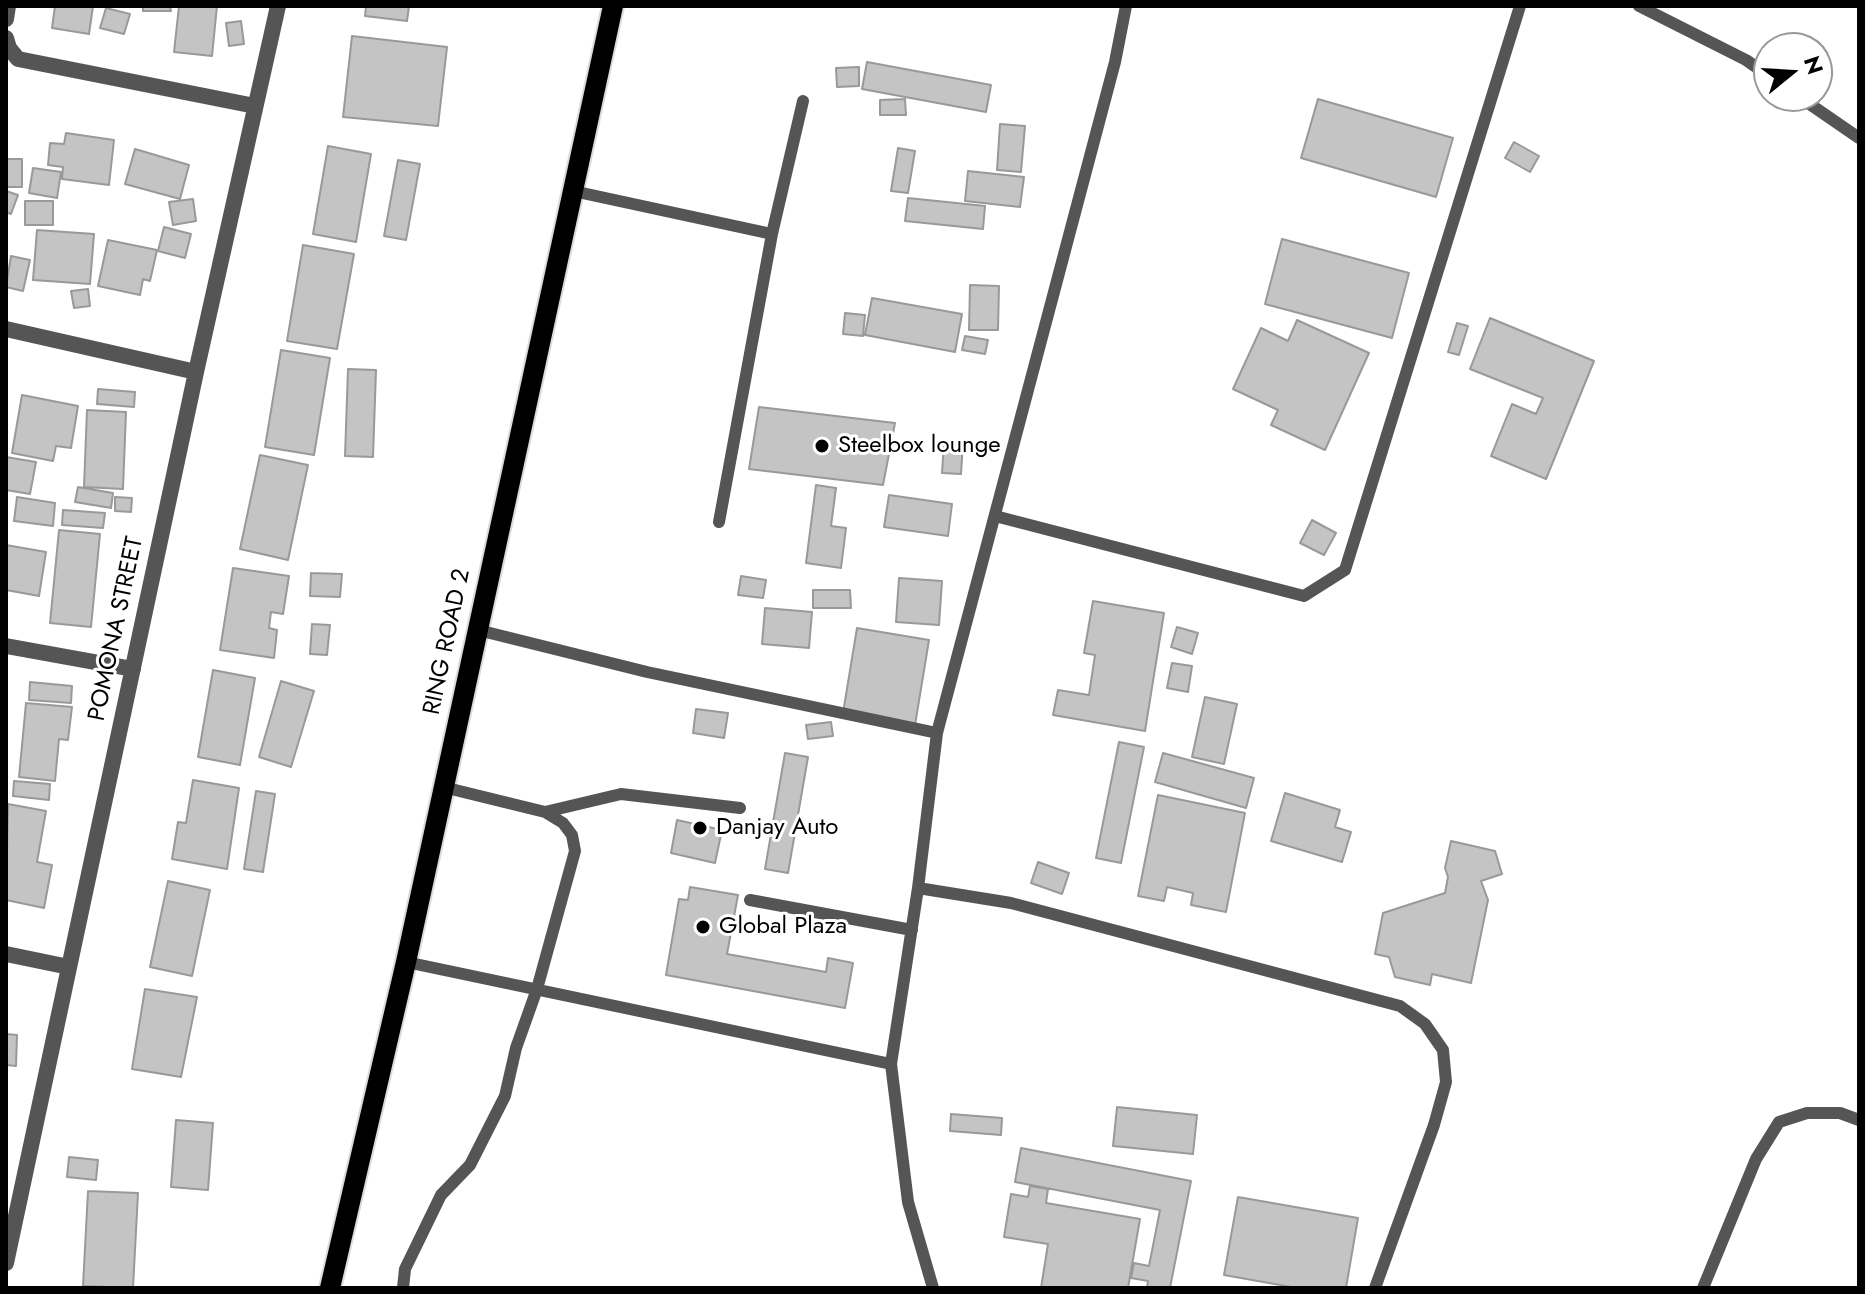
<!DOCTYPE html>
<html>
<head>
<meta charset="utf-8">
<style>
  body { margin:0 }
  #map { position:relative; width:1865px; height:1294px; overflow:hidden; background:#fff; font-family:Jost,sans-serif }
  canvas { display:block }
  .frame { position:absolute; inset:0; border:8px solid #000; pointer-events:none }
  .north { position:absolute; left:1753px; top:32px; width:80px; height:80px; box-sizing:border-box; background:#fff; border:2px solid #999; border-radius:50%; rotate:72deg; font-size:22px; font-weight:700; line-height:32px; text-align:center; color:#000 }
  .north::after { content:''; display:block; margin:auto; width:28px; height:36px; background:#000; clip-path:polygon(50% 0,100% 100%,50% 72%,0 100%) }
</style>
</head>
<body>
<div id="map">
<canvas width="1865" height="1294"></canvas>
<div class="frame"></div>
<div class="north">N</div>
</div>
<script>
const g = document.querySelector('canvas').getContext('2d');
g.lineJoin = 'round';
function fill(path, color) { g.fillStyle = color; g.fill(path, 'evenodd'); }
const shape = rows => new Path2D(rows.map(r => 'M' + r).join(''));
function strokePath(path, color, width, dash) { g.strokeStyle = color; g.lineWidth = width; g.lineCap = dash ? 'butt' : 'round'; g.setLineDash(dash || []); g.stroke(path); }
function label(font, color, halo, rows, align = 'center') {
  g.font = font + ' Jost,sans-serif'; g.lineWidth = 6; g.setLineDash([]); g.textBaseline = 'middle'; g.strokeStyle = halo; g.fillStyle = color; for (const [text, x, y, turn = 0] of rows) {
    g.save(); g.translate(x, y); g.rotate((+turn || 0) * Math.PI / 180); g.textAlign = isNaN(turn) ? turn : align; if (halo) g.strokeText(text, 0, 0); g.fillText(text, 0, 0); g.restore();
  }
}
const building = shape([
  [55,6,93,6,89,34,52,28,55,6],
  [143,6,170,6,171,11,143,11,143,6],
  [179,6,217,6,212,56,174,52,179,6],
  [366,6,409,6,407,21,365,16,366,6],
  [106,8,130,14,124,34,100,28,106,8],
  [241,21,244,44,229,46,226,23,241,21],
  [352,36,447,47,438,126,343,117,352,36],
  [867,62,991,85,986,112,862,89,867,62],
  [859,67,859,86,837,87,836,68,859,67],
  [905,99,906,115,880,115,880,100,905,99],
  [1318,99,1453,138,1436,197,1301,158,1318,99],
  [1000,124,1025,126,1021,172,997,170,1000,124],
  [66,133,114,140,109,185,62,179,63,167,48,165,50,143,64,144,66,133],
  [1514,142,1539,156,1530,172,1505,158,1514,142],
  [328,146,371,154,356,242,313,234,328,146],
  [898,148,915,151,908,193,891,191,898,148],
  [135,149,189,165,180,199,125,184,135,149],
  [6,159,22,159,22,187,6,187,6,159],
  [398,160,420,164,406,240,384,236,398,160],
  [33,168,61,172,57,198,29,193,33,168],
  [968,171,1024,177,1020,207,965,201,968,171],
  [6,191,18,195,11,214,6,212,6,191],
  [908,198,985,206,983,229,905,221,908,198],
  [193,199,196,221,173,225,169,202,193,199],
  [25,201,53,201,53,225,25,225,25,201],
  [164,227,191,234,185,258,158,251,164,227],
  [37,230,94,234,90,284,33,280,37,230],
  [1282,239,1409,273,1392,338,1265,304,1282,239],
  [108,240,157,250,150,281,143,279,140,295,98,286,108,240],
  [303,245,354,254,337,349,287,341,303,245],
  [11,256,30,260,23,291,6,287,11,256],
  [970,285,999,286,998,330,969,330,970,285],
  [88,289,90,306,74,308,71,291,88,289],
  [872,298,962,314,955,352,865,335,872,298],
  [845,313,865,315,863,336,843,334,845,313],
  [1490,318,1594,361,1546,479,1491,456,1512,404,1536,414,1543,398,1470,369,1490,318],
  [1297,320,1369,353,1325,450,1271,425,1278,410,1233,389,1261,328,1288,341,1297,320],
  [1457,323,1468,326,1459,355,1448,352,1457,323],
  [965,336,988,340,985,354,962,350,965,336],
  [281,350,330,358,314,455,265,447,281,350],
  [348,369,376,370,373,457,345,456,348,369],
  [98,389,135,392,134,407,97,404,98,389],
  [22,395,78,406,71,448,56,446,53,461,12,453,22,395],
  [759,407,895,423,883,485,749,469,759,407],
  [87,410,126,412,123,489,84,487,87,410],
  [944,442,963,443,961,474,942,473,944,442],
  [260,455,308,465,288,560,240,549,260,455],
  [6,457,36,462,30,494,6,490,6,457],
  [816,485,836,488,831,526,846,528,841,568,806,563,816,485],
  [78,487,113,493,111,508,75,502,78,487],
  [889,495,952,504,948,536,884,527,889,495],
  [17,497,55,503,53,526,14,521,17,497],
  [115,497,132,498,131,512,115,511,115,497],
  [63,510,105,513,103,528,62,525,63,510],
  [1312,520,1336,533,1324,555,1300,543,1312,520],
  [59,530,100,534,91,627,50,623,59,530],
  [6,545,46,552,39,596,6,590,6,545],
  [233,568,289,576,283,614,271,612,269,628,277,630,274,658,220,650,233,568],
  [311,573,342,574,340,597,310,596,311,573],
  [741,576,766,580,763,598,738,595,741,576],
  [899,578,942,581,939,625,896,622,899,578],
  [813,590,850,590,851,608,813,608,813,590],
  [1093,601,1164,613,1145,731,1053,715,1058,690,1089,695,1095,655,1084,653,1093,601],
  [765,608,812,612,809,648,762,644,765,608],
  [312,624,330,625,327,655,310,654,312,624],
  [1177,627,1198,633,1192,654,1171,647,1177,627],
  [857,628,929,640,915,725,843,713,857,628],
  [1172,663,1192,666,1188,692,1167,688,1172,663],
  [213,670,255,678,240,765,198,757,213,670],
  [281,681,314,691,291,767,259,757,281,681],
  [30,682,72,686,71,703,29,700,30,682],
  [1205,697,1237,704,1224,764,1192,757,1205,697],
  [26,703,72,707,68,740,59,739,55,781,19,777,26,703],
  [696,709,728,713,724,738,693,733,696,709],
  [831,722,833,736,808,739,806,725,831,722],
  [1119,742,1144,747,1121,863,1096,858,1119,742],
  [785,753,808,757,788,873,765,869,785,753],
  [1163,753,1254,778,1246,808,1155,782,1163,753],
  [193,780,239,788,227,869,172,859,178,822,186,823,193,780],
  [14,781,50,784,49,800,13,796,14,781],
  [256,791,275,794,263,872,244,869,256,791],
  [1285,793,1340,810,1335,827,1351,832,1342,862,1271,841,1285,793],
  [1158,795,1245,813,1226,912,1191,905,1193,893,1167,887,1164,901,1138,896,1158,795],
  [8,804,46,811,37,862,52,865,44,908,6,900,8,804],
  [677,820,722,830,715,863,671,853,677,820],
  [1451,841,1495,851,1502,874,1481,881,1488,900,1471,983,1432,974,1430,985,1395,977,1389,957,1375,954,1383,913,1445,893,1448,877,1445,868,1451,841],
  [1038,862,1069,873,1062,894,1031,883,1038,862],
  [168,881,210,890,192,976,150,967,168,881],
  [690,887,738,895,727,954,826,972,828,958,853,963,845,1008,666,975,679,899,688,900,690,887],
  [145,989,197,997,181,1077,132,1069,145,989],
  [6,1034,17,1035,16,1066,6,1065,6,1034],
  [1117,1107,1197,1115,1193,1154,1113,1146,1117,1107],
  [951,1114,1002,1118,1001,1135,950,1131,951,1114],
  [176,1120,213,1123,208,1190,171,1187,176,1120],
  [1021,1148,1191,1181,1170,1288,1147,1288,1148,1281,1131,1278,1134,1263,1149,1266,1160,1210,1015,1182,1021,1148],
  [69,1157,98,1160,96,1180,67,1177,69,1157],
  [1030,1186,1048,1189,1046,1203,1140,1219,1128,1288,1041,1288,1048,1244,1004,1237,1011,1194,1028,1197,1030,1186],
  [88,1191,138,1193,133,1288,83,1286,88,1191],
  [1238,1197,1358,1218,1346,1288,1297,1288,1224,1275,1238,1197]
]);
fill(building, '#c4c4c4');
strokePath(building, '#999', 2);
const primary = shape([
  [330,1288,406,962,613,6]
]);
strokePath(primary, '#dbdbdb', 24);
strokePath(shape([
  [1639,6,1746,60,1769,76],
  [1798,96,1859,138],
  [573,191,772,234,719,522],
  [772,234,803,101],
  [995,516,1304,596,1345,570,1520,6],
  [478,630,647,672,937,733],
  [545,812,621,794,740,808],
  [918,888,1011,903,1400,1006,1425,1024,1443,1050,1446,1082,1434,1125,1375,1288],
  [750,900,912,930],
  [406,962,891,1064],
  [403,1288,405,1269,441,1195,470,1165,505,1096,516,1048,537,989,575,851,572,835,563,823,545,812,443,787],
  [933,1288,908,1202,891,1064,918,888,937,733,1115,62,1126,6],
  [1703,1288,1756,1159,1779,1122,1807,1113,1840,1113,1859,1120]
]), '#555', 12);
strokePath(shape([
  [6,19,8,6],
  [6,38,9,48,18,59,255,106],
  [6,329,196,372],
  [6,646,133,669],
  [6,954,69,967],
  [6,1263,196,372,278,6]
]), '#555', 16);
strokePath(primary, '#000', 20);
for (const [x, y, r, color] of [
  [822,446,8,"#000"],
  [700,828,8,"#000"],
  [703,927,8,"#000"]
]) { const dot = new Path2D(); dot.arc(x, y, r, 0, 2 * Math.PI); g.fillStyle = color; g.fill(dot); strokePath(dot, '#fff', 3); }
label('24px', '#000', '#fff', [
  ["Steelbox lounge",838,446],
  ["Danjay Auto",716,828],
  ["Global Plaza",719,927]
], 'left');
label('24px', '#000', '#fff', [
  ["POMONA STREET",117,629,-78],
  ["RING ROAD 2",448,642,-78]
]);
</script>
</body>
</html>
